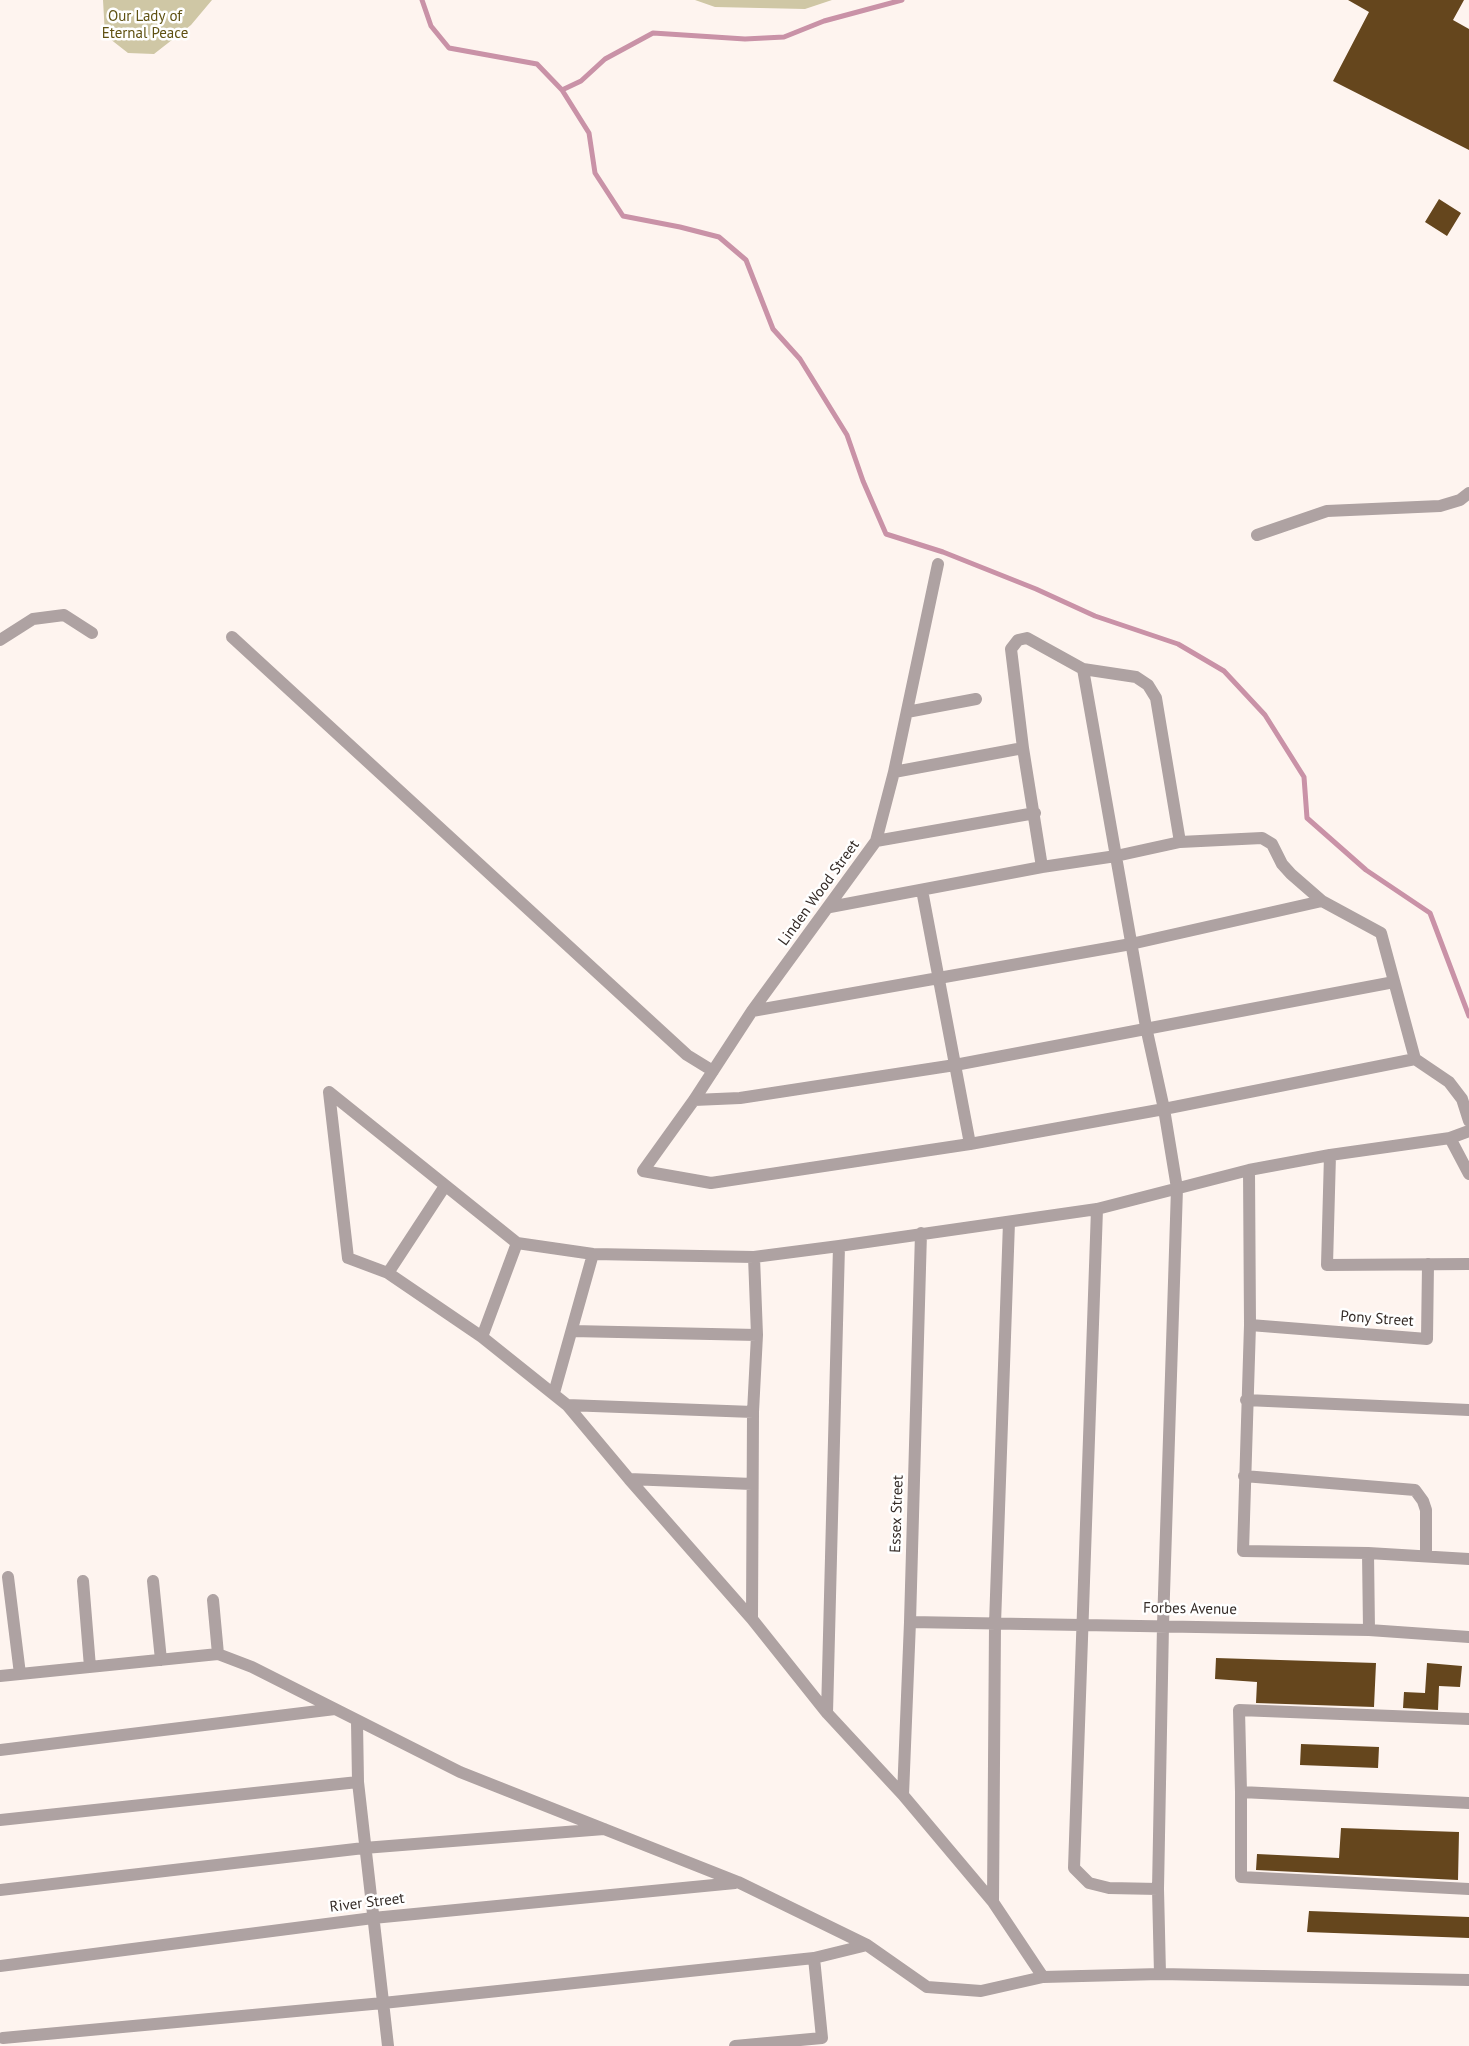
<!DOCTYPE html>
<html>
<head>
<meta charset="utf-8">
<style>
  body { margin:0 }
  canvas { display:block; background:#fef4ef }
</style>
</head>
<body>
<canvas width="1469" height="2046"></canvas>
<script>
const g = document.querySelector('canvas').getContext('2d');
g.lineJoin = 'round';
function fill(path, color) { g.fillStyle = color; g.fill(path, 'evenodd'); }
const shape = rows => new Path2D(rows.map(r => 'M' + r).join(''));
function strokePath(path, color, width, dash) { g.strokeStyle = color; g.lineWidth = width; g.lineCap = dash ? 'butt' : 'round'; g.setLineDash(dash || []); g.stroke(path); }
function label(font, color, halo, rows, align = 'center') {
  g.font = font + ' "PT Sans",sans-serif'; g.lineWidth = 5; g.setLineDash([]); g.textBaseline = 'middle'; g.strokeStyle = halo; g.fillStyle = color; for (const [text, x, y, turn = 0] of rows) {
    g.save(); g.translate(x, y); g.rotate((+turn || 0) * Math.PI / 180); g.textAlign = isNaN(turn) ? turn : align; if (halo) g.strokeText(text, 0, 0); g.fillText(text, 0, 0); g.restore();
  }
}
fill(shape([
  [103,0,212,0,191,25,154,54,128,53,105,35],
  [695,0,832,0,805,9,715,7]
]), '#cfc7a5');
strokePath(shape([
  [422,0,431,26,449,48,537,64,562,90,589,133,595,173,623,216,680,227,719,237,746,260,773,329,800,359,847,435,863,481,886,534,943,552,1036,589,1095,616,1178,644,1224,671,1265,715,1304,777,1307,818,1366,870,1430,913,1469,1016],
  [562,90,581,81,605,59,653,33,745,39,784,37,824,21,902,0]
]), '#c992a7', 5);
fill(shape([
  [1348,0,1464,0,1453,20,1469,29,1469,150,1333,81,1369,12],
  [1439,199,1461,213,1447,236,1425,222],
  [1216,1658,1376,1663,1374,1707,1256,1703,1257,1682,1215,1679],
  [1427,1663,1462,1666,1460,1687,1439,1686,1438,1710,1403,1708,1404,1692,1425,1693],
  [1301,1744,1379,1747,1378,1768,1300,1765],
  [1341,1828,1459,1832,1458,1880,1256,1870,1257,1854,1339,1858],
  [1309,1911,1469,1917,1469,1938,1307,1932]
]), '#65461d');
strokePath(shape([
  [1257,535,1327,511,1440,506,1460,500,1469,493],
  [938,564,894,772,876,841,752,1011,694,1100,643,1171,711,1183,970,1144,1164,1109,1415,1059],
  [232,637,687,1055,713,1071],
  [0,640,33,619,64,615,92,633],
  [1083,669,1146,1027,1164,1109,1177,1188,1163,1625,1158,1889,1160,1974],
  [907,712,976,699],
  [894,772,1023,748],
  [876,841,1035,813],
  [1042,867,1023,748,1011,649,1018,640,1027,638,1083,669,1136,677,1148,685,1156,698,1180,842],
  [922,890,970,1144],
  [830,907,1042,867,1116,856,1180,842,1262,838,1272,844,1282,864,1291,874,1322,901,1381,933,1415,1059,1449,1082,1462,1099,1469,1121],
  [752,1011,1131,944,1322,901],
  [329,1092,517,1243,593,1254,754,1257,839,1246,1097,1209,1249,1170,1330,1155,1450,1138,1469,1131],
  [329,1092,348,1258,388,1273,482,1337,567,1405,629,1479,752,1619,827,1713,903,1795,993,1902,1043,1977],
  [694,1100,740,1098,955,1065,1394,982],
  [1450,1138,1469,1174],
  [1330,1155,1327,1265,1469,1264],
  [1249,1170,1250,1325,1243,1551,1368,1553,1469,1559],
  [1097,1209,1074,1868,1089,1883,1109,1888,1158,1889],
  [388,1273,445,1186],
  [1250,1325,1427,1339,1428,1264],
  [572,1331,757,1335],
  [482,1337,517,1243],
  [554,1393,593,1254],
  [1246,1400,1469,1410],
  [567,1405,753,1412],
  [1244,1476,1415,1490,1423,1501,1426,1510,1426,1556],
  [629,1479,752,1484],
  [1368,1553,1369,1630],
  [8,1577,20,1674],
  [83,1581,90,1667],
  [153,1581,161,1660],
  [213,1600,218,1654],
  [752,1619,753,1412,757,1335,754,1257],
  [910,1622,1369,1630,1469,1637],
  [0,1676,218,1654,252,1667,460,1772,738,1882,867,1945,927,1987,981,1991,1043,1977,1160,1974,1469,1980],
  [827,1713,839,1246],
  [1469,1719,1239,1710,1241,1792,1469,1803],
  [357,1722,358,1782,388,2046],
  [0,1750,335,1709],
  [1241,1792,1241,1877,1469,1889],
  [903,1795,910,1622,921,1233],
  [0,1820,358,1782],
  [0,1890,364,1848,604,1829],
  [993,1902,995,1624,1009,1222],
  [0,1966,373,1918,735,1883],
  [3,2038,383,2003,814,1958,867,1945],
  [735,2046,822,2038,814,1958]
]), '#aea2a2', 12);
label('15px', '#5f5112', '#fff', [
  ["Our Lady of",145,17],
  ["Eternal Peace",145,34]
]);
label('15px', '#352c28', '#fff', [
  ["Linden Wood Street",819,893,-54],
  ["Pony Street",1377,1319,4],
  ["Essex Street",897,1514,-88],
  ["Forbes Avenue",1190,1609,1],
  ["River Street",367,1903,-7]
]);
</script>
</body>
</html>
